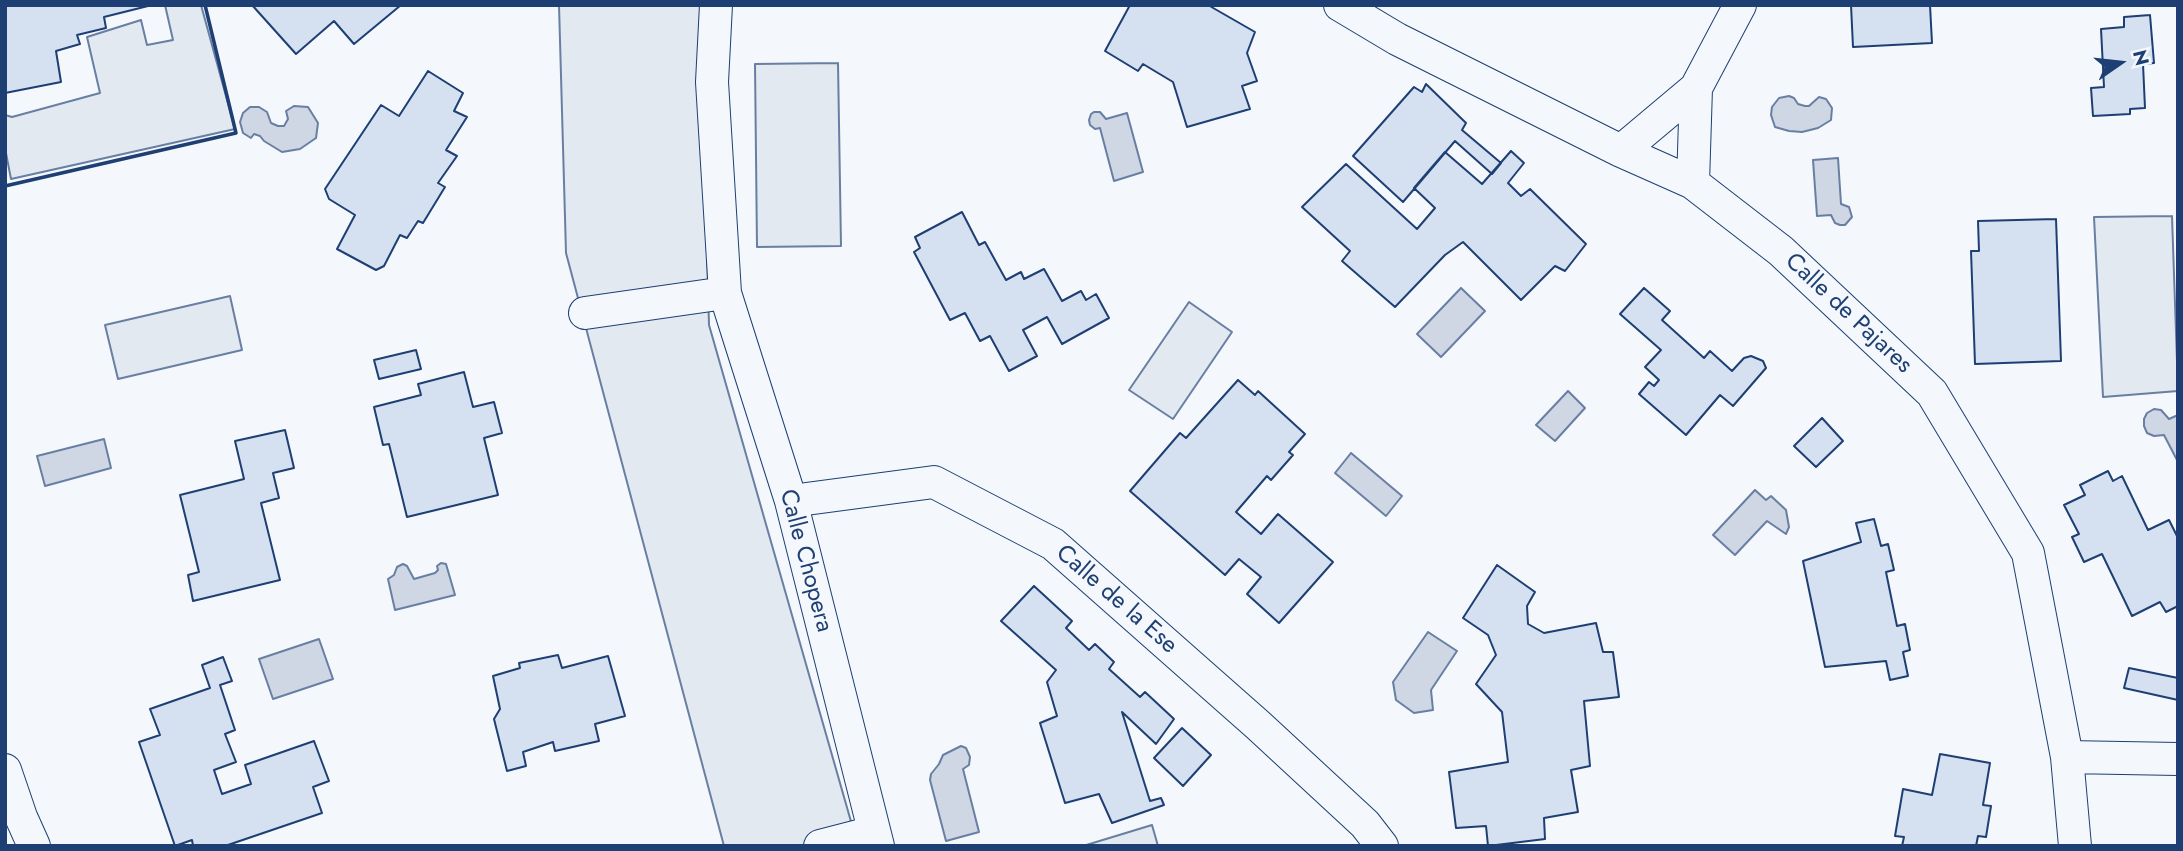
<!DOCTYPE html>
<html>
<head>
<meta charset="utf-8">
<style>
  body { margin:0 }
  #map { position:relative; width:2183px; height:851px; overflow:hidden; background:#f4f7fb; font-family:Jost,sans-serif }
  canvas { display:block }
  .frame { position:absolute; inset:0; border:7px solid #1d3f73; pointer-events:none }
  .north { position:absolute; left:2085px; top:28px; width:70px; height:70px; -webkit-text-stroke:5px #f4f7fb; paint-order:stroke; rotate:76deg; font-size:19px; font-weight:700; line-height:28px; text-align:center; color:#1d3f73 }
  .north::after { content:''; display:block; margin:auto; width:24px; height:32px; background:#1d3f73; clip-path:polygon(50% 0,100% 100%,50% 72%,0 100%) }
</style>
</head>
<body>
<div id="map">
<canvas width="2183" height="851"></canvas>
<div class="frame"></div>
<div class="north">N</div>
</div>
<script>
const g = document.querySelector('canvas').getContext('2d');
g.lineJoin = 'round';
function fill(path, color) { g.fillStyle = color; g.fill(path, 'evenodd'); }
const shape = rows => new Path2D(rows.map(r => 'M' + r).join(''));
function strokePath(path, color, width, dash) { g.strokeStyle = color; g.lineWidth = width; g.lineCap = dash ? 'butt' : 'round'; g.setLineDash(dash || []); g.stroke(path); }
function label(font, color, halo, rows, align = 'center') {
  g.font = font + ' Jost,sans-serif'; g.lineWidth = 5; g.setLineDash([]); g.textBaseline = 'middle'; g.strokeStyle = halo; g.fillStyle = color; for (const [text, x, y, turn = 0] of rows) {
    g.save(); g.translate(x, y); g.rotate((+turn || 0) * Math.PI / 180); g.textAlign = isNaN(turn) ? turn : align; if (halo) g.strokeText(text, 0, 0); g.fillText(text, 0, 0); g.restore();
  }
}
const green = shape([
  [165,5,201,5,235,129,11,179,5,148,5,115,12,117,100,93,87,37,141,20,147,45,173,40,165,5],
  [559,5,705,5,702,63,709,325,858,846,724,846,566,253,559,5],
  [838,63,841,246,757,247,755,64,838,63],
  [2172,216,2178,391,2103,397,2094,217,2172,216],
  [230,296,242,350,118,379,105,325,230,296],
  [1189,302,1232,332,1173,419,1129,390,1189,302],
  [1152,825,1158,846,1083,846,1152,825]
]);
fill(green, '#e3e9f0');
strokePath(green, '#687fa3', 2);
const water = shape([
  [1789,96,1794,98,1798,104,1805,106,1809,106,1819,97,1826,99,1832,108,1831,120,1818,128,1802,132,1789,131,1775,127,1771,115,1772,107,1779,98,1789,96],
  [294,106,308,107,318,123,316,138,300,149,282,152,264,141,260,136,254,134,251,138,243,133,240,122,243,113,250,107,259,107,267,112,271,123,278,126,284,126,288,119,286,111,294,106],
  [1094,112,1100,112,1106,119,1127,113,1143,172,1114,181,1100,128,1095,129,1090,125,1089,120,1091,114,1094,112],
  [1838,158,1841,204,1849,207,1852,217,1845,225,1840,225,1835,223,1831,215,1817,216,1813,160,1838,158],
  [1461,288,1485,311,1441,357,1417,334,1461,288],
  [1568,391,1585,408,1555,441,1536,425,1568,391],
  [2154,409,2161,410,2169,419,2178,415,2178,462,2164,435,2154,436,2147,433,2144,426,2144,419,2147,413,2154,409],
  [104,439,111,468,45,486,37,456,104,439],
  [1351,453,1402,496,1386,516,1335,473,1351,453],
  [1755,490,1766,500,1771,496,1786,510,1789,527,1786,534,1767,521,1735,555,1713,535,1755,490],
  [441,563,446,564,455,595,395,610,388,579,394,575,397,567,403,564,407,566,414,579,435,573,438,570,437,566,441,563],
  [1428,632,1457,651,1431,690,1433,710,1414,713,1396,700,1393,682,1428,632],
  [319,639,333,679,273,699,259,659,319,639],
  [961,746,966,748,970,757,969,765,963,769,979,832,946,841,930,780,931,774,939,764,943,755,961,746]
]);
fill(water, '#cfd7e4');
strokePath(water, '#687fa3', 2);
const building = shape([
  [5,5,147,5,148,6,104,17,106,28,77,35,80,44,56,51,61,82,5,93,5,5],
  [252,5,401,5,354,44,334,21,296,54,252,5],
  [1130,5,1208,5,1255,32,1247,53,1257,81,1242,86,1250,109,1187,127,1173,82,1143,64,1138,71,1105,51,1130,5],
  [1851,5,1930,5,1932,43,1853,47,1851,5],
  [2150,15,2154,63,2143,64,2145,108,2130,109,2130,114,2093,116,2091,88,2104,87,2101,29,2124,27,2124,17,2150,15],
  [428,71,463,93,454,111,467,117,446,150,457,156,438,183,445,187,423,223,418,221,407,238,400,235,384,266,376,270,337,249,355,215,329,199,325,189,381,105,399,116,428,71],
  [1426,84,1466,123,1462,130,1501,163,1492,174,1455,141,1403,202,1353,156,1414,87,1422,92,1426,84],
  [1511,151,1524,163,1508,183,1521,196,1530,189,1586,244,1565,271,1555,266,1521,300,1463,242,1445,255,1395,307,1342,261,1350,251,1302,207,1346,164,1417,229,1435,208,1414,188,1445,152,1482,184,1511,151],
  [962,212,979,245,985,242,1006,280,1021,272,1024,279,1044,269,1062,301,1081,291,1086,300,1096,294,1109,318,1062,344,1047,317,1023,330,1037,356,1009,371,990,336,980,341,965,313,950,320,914,252,920,248,915,237,962,212],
  [2056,219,2061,361,1975,364,1971,251,1979,251,1978,221,2056,219],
  [1644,288,1670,311,1662,320,1704,358,1710,351,1732,371,1744,358,1751,356,1763,361,1766,368,1733,406,1720,395,1686,435,1639,394,1649,382,1654,386,1659,380,1645,367,1661,350,1620,314,1644,288],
  [416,350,421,369,379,379,374,360,416,350],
  [464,372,473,407,494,402,502,433,484,438,498,495,407,517,389,444,383,445,374,407,421,395,418,384,464,372],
  [1238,380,1255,395,1258,391,1305,434,1289,452,1293,455,1271,480,1267,476,1236,512,1261,534,1278,514,1333,562,1279,623,1247,594,1261,577,1239,559,1225,575,1130,491,1180,433,1186,438,1238,380],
  [1822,418,1843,441,1816,467,1794,446,1822,418],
  [285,430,294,468,273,473,279,498,261,503,280,580,193,601,188,575,199,572,180,495,244,479,235,441,285,430],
  [2108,471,2113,481,2122,476,2148,530,2169,520,2178,538,2178,606,2166,612,2160,602,2132,616,2102,554,2084,562,2072,537,2079,534,2064,505,2085,495,2080,485,2108,471],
  [1874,519,1881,546,1888,544,1894,570,1886,572,1897,626,1905,624,1910,650,1903,652,1908,676,1890,680,1886,661,1825,667,1803,561,1861,542,1856,523,1874,519],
  [1497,565,1535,592,1527,606,1528,624,1544,633,1596,623,1603,652,1613,652,1619,697,1584,701,1590,766,1571,770,1578,812,1544,818,1545,839,1488,846,1486,826,1456,828,1449,772,1508,762,1502,712,1476,684,1496,655,1488,635,1463,618,1497,565],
  [1034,586,1072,621,1066,628,1089,650,1095,644,1114,662,1109,669,1140,697,1145,692,1174,719,1156,744,1122,712,1150,801,1161,798,1164,805,1112,823,1099,794,1065,803,1040,723,1057,716,1047,682,1056,670,1001,621,1034,586],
  [558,655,562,668,608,656,625,716,595,724,599,741,555,751,553,742,523,752,526,766,507,771,494,719,500,709,493,676,520,668,519,663,558,655],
  [223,657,232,681,220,685,235,730,225,734,236,762,214,770,222,794,251,784,245,765,314,741,329,781,313,787,322,813,225,846,193,846,192,840,175,846,139,742,160,735,150,709,210,688,202,665,223,657],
  [2129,668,2178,678,2178,700,2124,688,2129,668],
  [1182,728,1211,755,1183,786,1154,758,1182,728],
  [1940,754,1990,763,1983,805,1991,806,1986,837,1978,836,1976,846,1902,846,1904,837,1895,836,1903,789,1932,795,1940,754]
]);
fill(building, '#d5e0f0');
strokePath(building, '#1d3f73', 2);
const minor = shape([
  [716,5,712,82,725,293,791,501,878,846],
  [1340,5,1397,39,1621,151,1693,183,1781,251,1932,393,2028,553,2067,757,2075,846],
  [1621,151,1696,88,1740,5],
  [1693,183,1696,88],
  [585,313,725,293],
  [791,501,934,482,1053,544,1258,725,1365,824,1382,846],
  [2067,757,2178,759],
  [5,770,21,817,34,846],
  [820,846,874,832]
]);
strokePath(minor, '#1d3f73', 34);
strokePath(minor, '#f4f7fb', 32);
strokePath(shape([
  [5,186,236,133,205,5]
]), '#1d3f73', 3.5);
label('24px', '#1d3f73', '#f4f7fb', [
  ["Calle de Pajares",1848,314,43],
  ["Calle Chopera",805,561,75],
  ["Calle de la Ese",1116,600,41]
]);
</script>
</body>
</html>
